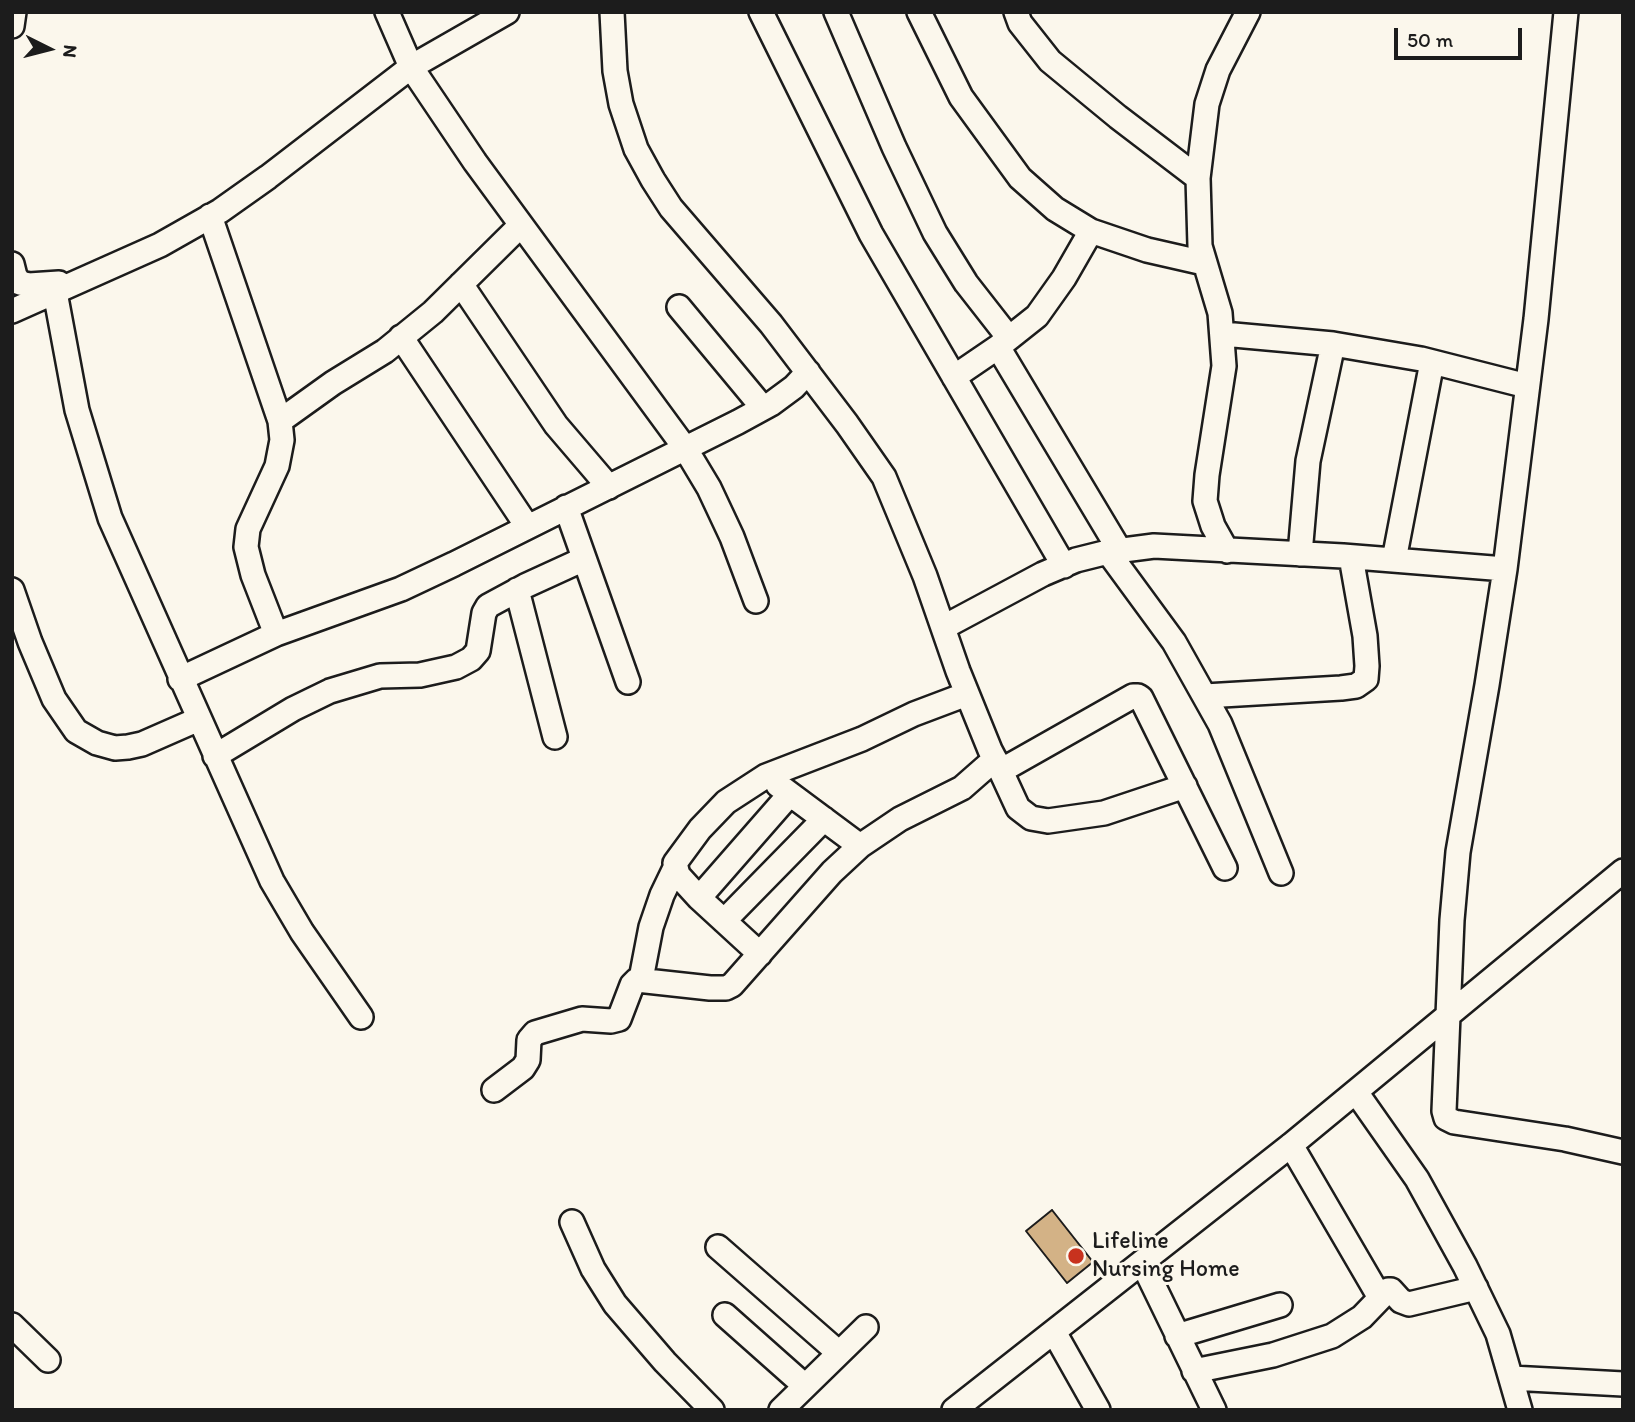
<!DOCTYPE html>
<html>
<head>
<meta charset="utf-8">
<style>
  body { margin:0 }
  #map { position:relative; width:1635px; height:1422px; overflow:hidden; background:#fbf7ec; font-family:Itim,sans-serif }
  canvas { display:block }
  .frame { position:absolute; inset:0; border:14px solid #1c1c1c; pointer-events:none }
  .north { position:absolute; left:14px; top:14px; width:70px; height:70px; -webkit-text-stroke:5px #fbf7ec; paint-order:stroke; rotate:96deg; font-size:19px; font-weight:700; line-height:28px; text-align:center; color:#1c1c1c }
  .north::after { content:''; display:block; margin:auto; width:24px; height:32px; background:#1c1c1c; clip-path:polygon(50% 0,100% 100%,50% 72%,0 100%) }
  .scale { position:absolute; left:1394px; top:28px; width:128px; height:32px; box-sizing:border-box; border:4px solid #1c1c1c; border-top:0; padding-left:9px; font-size:21px; line-height:24px; white-space:nowrap; color:#1c1c1c; -webkit-text-stroke:5px #fbf7ec; paint-order:stroke }
</style>
</head>
<body>
<div id="map">
<canvas width="1635" height="1422"></canvas>
<div class="frame"></div>
<div class="north">N</div>
<div class="scale">50 m</div>
</div>
<script>
const g = document.querySelector('canvas').getContext('2d');
g.lineJoin = 'round';
function fill(path, color) { g.fillStyle = color; g.fill(path, 'evenodd'); }
const shape = rows => new Path2D(rows.map(r => 'M' + r).join(''));
function strokePath(path, color, width, dash) { g.strokeStyle = color; g.lineWidth = width; g.lineCap = dash ? 'butt' : 'round'; g.setLineDash(dash || []); g.stroke(path); }
function label(font, color, halo, rows, align = 'center') {
  g.font = font + ' Itim,sans-serif'; g.lineWidth = 6; g.setLineDash([]); g.textBaseline = 'middle'; g.strokeStyle = halo; g.fillStyle = color; for (const [text, x, y, turn = 0] of rows) {
    g.save(); g.translate(x, y); g.rotate((+turn || 0) * Math.PI / 180); g.textAlign = isNaN(turn) ? turn : align; if (halo) g.strokeText(text, 0, 0); g.fillText(text, 0, 0); g.restore();
  }
}
const building = shape([
  [1052,1210,1093,1262,1067,1283,1026,1231,1052,1210]
]);
fill(building, '#d3b286');
strokePath(building, '#1c1c1c', 2);
const minor = shape([
  [387,12,411,67,475,162,685,448,709,488,732,537,756,601],
  [612,12,615,71,621,104,636,149,653,180,671,208,771,324,847,424,884,477,925,576,958,671,990,750,1000,769,1004,769,1133,696,1138,696,1141,698,1225,868],
  [761,12,871,234,1064,566],
  [836,12,894,147,935,233,966,283,1009,338],
  [919,12,961,97,1020,178,1055,209,1091,231,1147,250,1204,263],
  [1016,12,1020,23,1050,61,1118,117,1198,178],
  [1566,12,1536,319,1505,569,1487,685,1458,852,1452,920,1444,1111,1446,1118,1454,1122,1565,1139,1623,1152],
  [12,26,14,12],
  [210,216,280,421,282,440,277,466,248,529,246,547,253,575,276,634],
  [12,264,15,276,20,283,29,285,59,283],
  [461,284,556,425,609,487],
  [55,292,77,410,110,518,272,881,302,932,361,1017],
  [679,307,763,408],
  [12,311,160,245,220,211,268,177,411,67,507,12],
  [1223,334,1333,344,1421,359,1527,386],
  [401,337,527,526],
  [998,347,1120,551],
  [954,377,998,347,1037,316,1064,278,1091,231],
  [280,421,333,383,385,351,433,312,521,225],
  [566,507,628,682],
  [1227,551,1213,526,1205,501,1207,475,1224,366,1220,313,1200,246,1198,178,1207,104,1218,70,1248,12],
  [1108,552,1174,642,1220,724,1281,873],
  [1300,554,1308,461,1333,344],
  [1394,560,1432,362],
  [12,590,30,642,54,699,76,731,97,743,115,748,128,747,142,744,199,719],
  [517,590,555,737],
  [944,627,1043,574,1076,560,1108,552,1154,546,1343,556,1505,569],
  [180,679,276,634,401,589,454,564,738,422,771,404,794,387,808,372],
  [1205,696,1341,688,1356,686,1366,679,1367,666,1365,636,1351,557],
  [215,756,293,709,330,691,380,676,420,675,456,667,471,659,478,651,484,613,488,606,525,586,584,559],
  [1000,769,1018,808,1031,818,1048,821,1104,813,1185,786],
  [778,785,860,846],
  [699,898,790,794],
  [724,921,824,819],
  [760,954,699,898,678,875,675,863,700,829,726,802,766,776,862,739,914,714,967,694],
  [641,979,651,927,662,895,675,868],
  [494,1090,523,1068,528,1060,529,1040,535,1033,582,1019,611,1021,619,1019,632,985,637,980,710,988,726,988,732,985,832,872,860,846,900,819,962,788,995,759],
  [1356,1092,1417,1179,1465,1266,1498,1334,1520,1410],
  [1291,1145,1379,1296],
  [572,1222,593,1269,615,1304,665,1362,712,1410],
  [718,1247,839,1353],
  [1142,1262,1214,1410],
  [725,1315,805,1386],
  [12,1325,48,1360],
  [1054,1332,1098,1410],
  [1177,1336,1280,1305],
  [1194,1371,1273,1355,1332,1336,1362,1317,1388,1290,1391,1290,1401,1301,1409,1304,1476,1288],
  [1511,1378,1623,1384],
  [781,1410,866,1327],
  [954,1410,1291,1145,1623,871]
]);
strokePath(minor, '#1c1c1c', 28);
strokePath(minor, '#fbf7ec', 23);
for (const [x, y, r, color] of [
  [1076,1256,9,"#c8321e"]
]) { const dot = new Path2D(); dot.arc(x, y, r, 0, 2 * Math.PI); g.fillStyle = color; g.fill(dot); strokePath(dot, '#fbf7ec', 2.5); }
label('24px', '#1c1c1c', '#fbf7ec', [
  ["Lifeline",1092,1242],
  ["Nursing Home",1092,1270]
], 'left');
</script>
</body>
</html>
